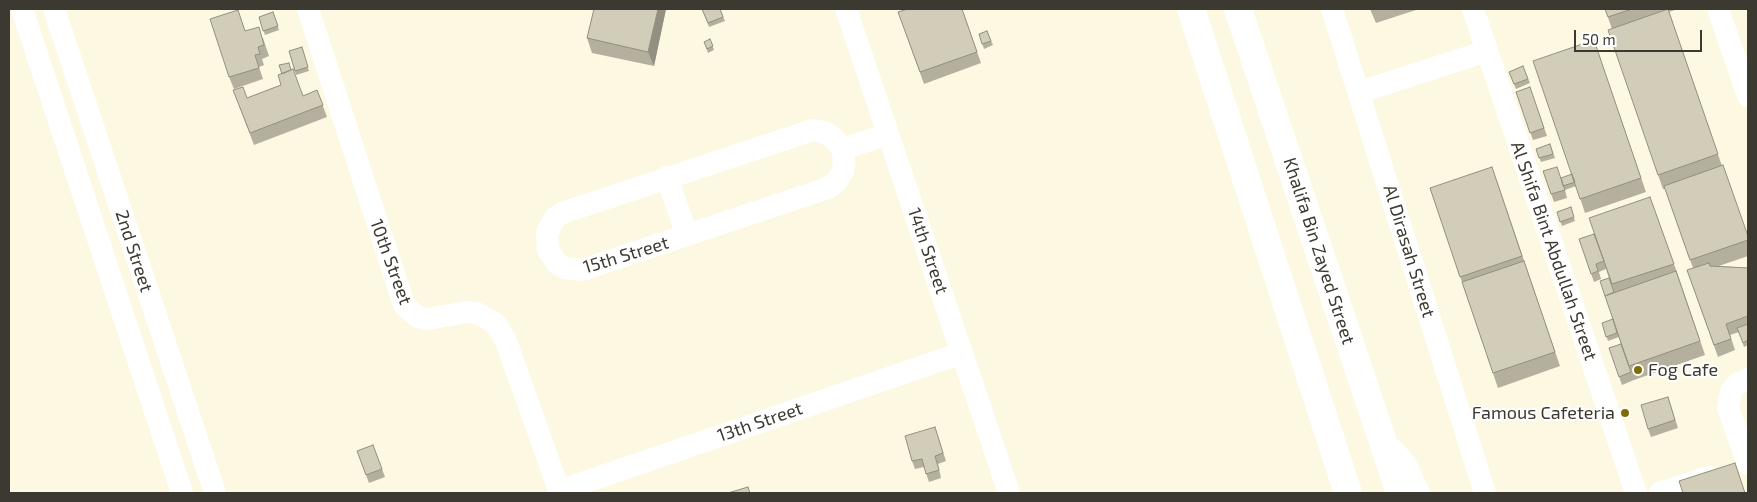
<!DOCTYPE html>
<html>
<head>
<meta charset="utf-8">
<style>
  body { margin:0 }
  #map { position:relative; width:1757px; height:502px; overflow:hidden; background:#fdf8e2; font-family:"Exo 2",sans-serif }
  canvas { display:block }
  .frame { position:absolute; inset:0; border:10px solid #3b3930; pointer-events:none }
  .scale { position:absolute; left:1574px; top:30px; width:128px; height:22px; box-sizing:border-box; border:2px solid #3b3930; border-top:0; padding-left:6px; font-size:15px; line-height:18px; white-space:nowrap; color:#3b3930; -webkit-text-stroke:4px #fff; paint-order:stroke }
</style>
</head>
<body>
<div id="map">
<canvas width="1757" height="502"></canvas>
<div class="frame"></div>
<div class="scale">50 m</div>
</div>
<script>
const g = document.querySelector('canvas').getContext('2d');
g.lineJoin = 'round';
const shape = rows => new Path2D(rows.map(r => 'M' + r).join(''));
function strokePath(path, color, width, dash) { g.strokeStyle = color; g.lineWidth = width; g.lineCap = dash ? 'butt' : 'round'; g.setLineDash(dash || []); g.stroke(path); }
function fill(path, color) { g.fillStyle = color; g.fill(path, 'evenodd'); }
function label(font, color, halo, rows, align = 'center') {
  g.font = font + ' "Exo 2",sans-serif'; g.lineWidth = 4; g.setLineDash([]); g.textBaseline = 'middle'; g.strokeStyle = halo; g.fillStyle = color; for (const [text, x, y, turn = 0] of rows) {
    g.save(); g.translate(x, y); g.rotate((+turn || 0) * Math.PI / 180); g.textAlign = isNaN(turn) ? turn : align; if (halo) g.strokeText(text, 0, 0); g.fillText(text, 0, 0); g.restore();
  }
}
strokePath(shape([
  [22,9,182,493],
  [54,9,215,493],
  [308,9,404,305,418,317,428,319,467,312,477,313,495,323,506,341,560,493],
  [846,9,1009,493],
  [1332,9,1485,493],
  [1473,9,1636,493],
  [1718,9,1748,96],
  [1360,92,1487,51],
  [813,130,824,132,834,138,842,149,844,159,843,171,837,181,828,188,582,270,565,268,558,264,548,250,547,233,555,218,562,213,813,130],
  [842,149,888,134],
  [667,177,687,235],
  [1383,443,1393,450,1405,463,1419,493],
  [1748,464,1728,408,1731,391,1737,384,1748,379],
  [559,491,962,353],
  [1660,493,1709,477]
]), '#fff', 22);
strokePath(shape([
  [1191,9,1348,493],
  [1238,9,1400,493]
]), '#fff', 28);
fill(shape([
  [594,9,666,9,654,66,592,53,587,38],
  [702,9,720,9,725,21,709,27],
  [962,9,981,63,924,84,898,12],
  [1370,9,1419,9,1376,23],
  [1605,9,1678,9,1669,12,1722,166,1748,236,1748,256,1719,266,1748,268,1748,345,1744,347,1739,332,1730,335,1735,350,1718,357,1687,270,1693,268,1665,189,1663,189,1658,175,1612,29],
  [273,12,279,30,265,35,259,17],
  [245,31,263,38,269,56,262,59,264,65,259,67,263,79,234,89,229,77],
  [987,31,993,45,984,49,979,34],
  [710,39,714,50,708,53,704,42],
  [302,47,309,71,296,75,289,51],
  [1599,55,1646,192,1585,213,1576,186,1565,190,1567,198,1554,202,1543,171,1561,180,1572,174],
  [1523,66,1530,83,1516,89,1509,72],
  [292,70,303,96,317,90,327,117,254,145,233,90,247,98,281,85],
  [1530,87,1547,136,1533,140,1516,92],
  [1550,144,1555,158,1541,162,1536,149],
  [1497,181,1560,366,1498,388,1430,188],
  [1650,197,1679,278,1705,355,1634,380,1622,385,1609,348,1621,344,1619,337,1608,341,1602,323,1613,319,1609,278,1606,269,1599,272,1601,279,1594,282,1579,239,1594,234],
  [1571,207,1575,221,1562,226,1557,212],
  [1668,397,1678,428,1651,437,1648,429],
  [935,427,946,461,938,464,941,478,929,482,924,467,915,469,912,461],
  [373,445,385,477,369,483,357,451]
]), '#b5b09e');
fill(shape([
  [658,9,666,9,654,66,648,52]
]), '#939081');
const building = shape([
  [594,9,658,9,648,52,587,38,594,9],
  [702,9,720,9,723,17,708,23,702,9],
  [908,9,962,9,977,52,920,72,898,12,908,9],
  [1605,9,1632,9,1608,17,1605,9],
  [1668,9,1718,154,1658,175,1608,30,1668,9],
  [238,10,245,31,259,27,264,45,258,47,260,54,255,55,259,68,229,77,210,19,238,10],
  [273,12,278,26,263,31,259,17,273,12],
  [987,31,991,41,982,44,979,34,987,31],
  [710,39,713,46,707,49,704,42,710,39],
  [1594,40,1641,178,1580,199,1533,61,1594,40],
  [302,47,308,67,295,71,289,51,302,47],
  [289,63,291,70,282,74,279,65,289,63],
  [1523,66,1528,79,1514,84,1509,72,1523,66],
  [293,69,303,96,317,90,323,105,250,133,233,90,243,87,247,98,281,85,278,75,293,69],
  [1530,87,1544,128,1530,133,1516,92,1530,87],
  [1550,144,1553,154,1539,158,1536,149,1550,144],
  [1723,165,1748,236,1748,240,1690,260,1664,186,1723,165],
  [1492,167,1522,256,1460,277,1430,188,1492,167],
  [1557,167,1565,190,1551,194,1543,171,1557,167],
  [1572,174,1575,182,1563,186,1561,178,1572,174],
  [1650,197,1674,264,1612,284,1589,218,1650,197],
  [1571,207,1574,217,1560,222,1557,212,1571,207],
  [1594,234,1604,261,1596,264,1598,271,1591,274,1579,239,1594,234],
  [1524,261,1555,352,1493,373,1462,282,1524,261],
  [1709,263,1710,266,1748,268,1748,316,1726,324,1731,339,1714,345,1687,270,1709,263],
  [1676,271,1700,341,1629,366,1605,296,1676,271],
  [1609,278,1614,292,1605,296,1600,281,1609,278],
  [1613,319,1617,333,1606,337,1602,323,1613,319],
  [1748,324,1748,340,1743,343,1737,328,1748,324],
  [1621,344,1631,372,1619,377,1609,348,1621,344],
  [1668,397,1675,420,1648,429,1641,405,1668,397],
  [935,427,943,453,935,456,939,470,926,474,922,459,912,461,905,436,935,427],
  [373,445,382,469,366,475,357,451,373,445],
  [1735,463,1745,493,1683,493,1679,481,1735,463],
  [748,487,750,493,728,493,748,487]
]);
fill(building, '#d2cdb8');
strokePath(building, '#939081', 1);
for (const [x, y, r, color] of [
  [1638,370,5,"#806c06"],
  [1625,413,5,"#806c06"]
]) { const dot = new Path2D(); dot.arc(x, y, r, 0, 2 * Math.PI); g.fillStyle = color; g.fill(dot); strokePath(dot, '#fff', 2); }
label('18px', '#3b3930', '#fff', [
  ["2nd Street",134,251,72],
  ["14th Street",928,251,71],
  ["Khalifa Bin Zayed Street",1319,251,72],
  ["Al Dirasah Street",1409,251,73],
  ["Al Shifa Bint Abdullah Street",1554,251,71],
  ["15th Street",626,255,-17],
  ["10th Street",391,262,70],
  ["13th Street",760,422,-19]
]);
label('18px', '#3b3930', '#fff', [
  ["Fog Cafe",1648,370],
  ["Famous Cafeteria",1615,413,"right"]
], 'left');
</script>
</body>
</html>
